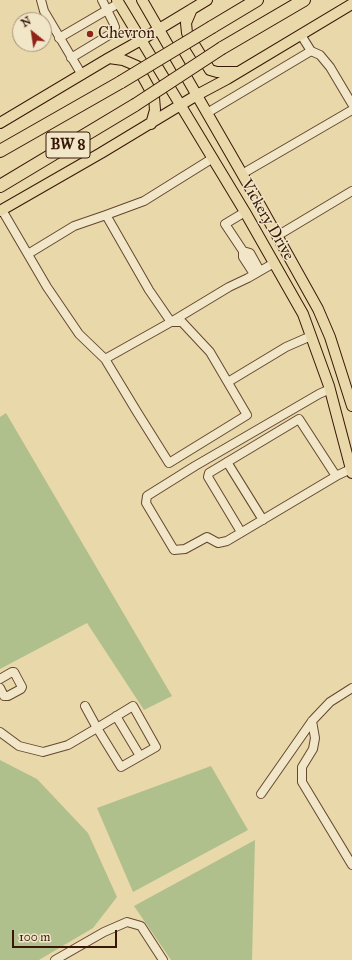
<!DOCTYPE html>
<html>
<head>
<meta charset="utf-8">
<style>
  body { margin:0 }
  #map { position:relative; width:352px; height:960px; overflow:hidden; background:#e9d8aa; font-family:"IM FELL Great Primer",serif }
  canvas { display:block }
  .north { position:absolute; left:12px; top:12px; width:40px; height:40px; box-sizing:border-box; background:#f1e6c8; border:1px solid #a7937b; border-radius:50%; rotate:330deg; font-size:11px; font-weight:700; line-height:16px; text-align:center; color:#391708 }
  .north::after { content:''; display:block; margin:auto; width:14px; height:18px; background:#8f2418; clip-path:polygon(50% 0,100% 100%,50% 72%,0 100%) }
  .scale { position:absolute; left:12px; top:930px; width:105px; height:18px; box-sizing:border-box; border:2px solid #391708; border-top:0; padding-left:5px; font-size:12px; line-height:14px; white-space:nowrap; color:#391708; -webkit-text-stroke:3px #f1e6c8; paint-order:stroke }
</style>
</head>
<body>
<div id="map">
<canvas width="352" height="960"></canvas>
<div class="north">N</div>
<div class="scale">100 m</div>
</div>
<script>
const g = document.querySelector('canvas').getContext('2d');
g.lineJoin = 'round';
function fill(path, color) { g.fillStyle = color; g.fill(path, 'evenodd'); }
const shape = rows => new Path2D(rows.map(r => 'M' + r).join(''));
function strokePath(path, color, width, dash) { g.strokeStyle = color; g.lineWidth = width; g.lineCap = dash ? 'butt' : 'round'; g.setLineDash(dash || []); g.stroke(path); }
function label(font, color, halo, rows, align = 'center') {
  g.font = font + ' "IM FELL Great Primer",serif'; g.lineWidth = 3; g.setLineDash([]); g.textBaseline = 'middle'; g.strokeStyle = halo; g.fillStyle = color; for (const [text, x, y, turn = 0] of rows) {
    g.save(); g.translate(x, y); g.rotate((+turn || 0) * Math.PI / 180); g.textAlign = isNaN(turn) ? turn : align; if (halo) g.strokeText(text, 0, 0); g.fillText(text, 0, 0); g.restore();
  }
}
fill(shape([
  [6,413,172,696,144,710,87,623,0,669,0,417],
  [0,760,37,779,88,833,117,897,93,928,39,960,0,960],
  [211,766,248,830,133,892,97,808],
  [255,840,252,960,171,960,134,906]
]), '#b0c08d');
const minor = shape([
  [41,0,44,11,82,75],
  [301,35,311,51,320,55,330,67,352,104],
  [59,38,119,3],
  [71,58,114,32,115,27,113,22,102,0],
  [207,113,311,51],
  [242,174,352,110],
  [2,210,47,287,79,334,105,359],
  [245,212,225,224,243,251,243,257,254,274],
  [106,215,144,201,213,158],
  [277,236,352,191],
  [243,251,250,253,260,271],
  [28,254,74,226,106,215,149,290,171,322,182,322,210,352,247,415,169,463,137,412,105,359,155,331,171,322,229,287,248,278,274,263],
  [228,382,286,347,311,336],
  [330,389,319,394,195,466,147,496,146,503,174,550,185,549,207,537,218,543,227,541,338,475,351,469],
  [227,462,263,520],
  [241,532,208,477,209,473,299,419,336,476],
  [0,679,12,672,14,672,22,687,21,689,8,696,4,696],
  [0,688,4,696],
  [116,716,140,756],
  [312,721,315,738,313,749,302,767,302,782,352,865],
  [0,732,19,746,43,752,68,745,97,728,133,706,156,747,121,767,97,728,85,706],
  [261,794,312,721,330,702,352,688],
  [55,960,104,932,127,922,141,926,163,960]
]);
const major = shape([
  [117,0,245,212,303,314,329,386,352,473],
  [142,0,260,205,318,309,330,337,352,406],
  [192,9,186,23,187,33,210,70,217,72,237,72],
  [109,58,123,60,137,66,154,97,155,110,151,124],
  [0,123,109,58,141,40,207,0],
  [0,211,101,153,197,95,227,79,352,4]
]);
const highway = shape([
  [212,27,257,0],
  [222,48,304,0],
  [0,151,121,82],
  [0,186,135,105]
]);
strokePath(minor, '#654730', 10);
strokePath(major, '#391708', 12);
strokePath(highway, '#391708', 14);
strokePath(minor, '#f1e6c8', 8);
strokePath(major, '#e9d8aa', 10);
strokePath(highway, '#e9d8aa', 12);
const highwayBridge = shape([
  [121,82,212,27],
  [135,105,222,48]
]);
strokePath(highwayBridge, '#391708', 14, []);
strokePath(highwayBridge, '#e9d8aa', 12);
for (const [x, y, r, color] of [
  [90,34,4,"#8f2418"]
]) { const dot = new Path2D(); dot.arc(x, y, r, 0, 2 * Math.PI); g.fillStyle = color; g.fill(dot); strokePath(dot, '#f1e6c8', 1.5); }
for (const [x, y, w] of [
  [68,145,44]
]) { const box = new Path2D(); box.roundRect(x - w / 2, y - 13, w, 26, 3); g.fillStyle = '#f1e6c8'; g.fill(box); strokePath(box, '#391708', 1); }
label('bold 15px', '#391708', null, [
  ["BW 8",68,145]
]);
label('16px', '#391708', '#f1e6c8', [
  ["Chevron",98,34]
], 'left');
label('16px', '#391708', '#f1e6c8', [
  ["Vickery Drive",267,220,60]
]);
</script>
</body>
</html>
